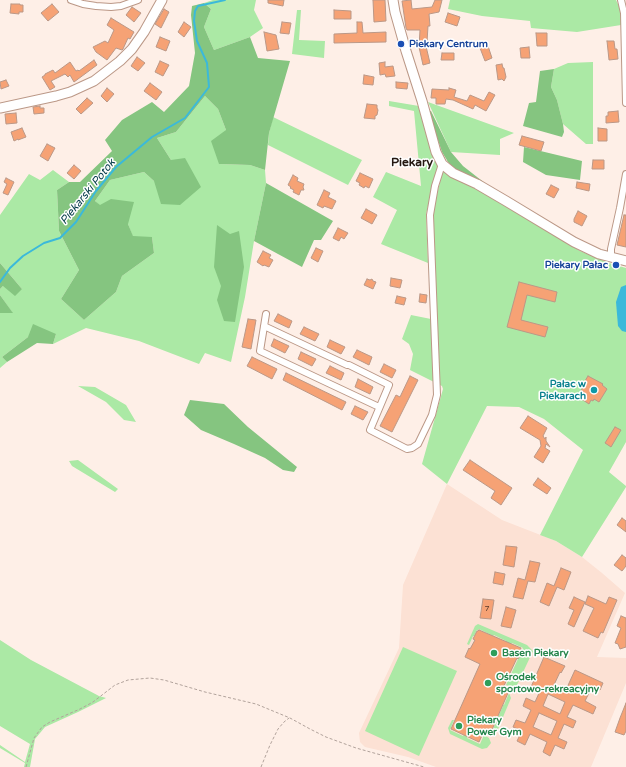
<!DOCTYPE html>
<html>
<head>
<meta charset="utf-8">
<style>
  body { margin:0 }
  canvas { display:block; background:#feefe7 }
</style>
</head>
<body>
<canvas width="626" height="767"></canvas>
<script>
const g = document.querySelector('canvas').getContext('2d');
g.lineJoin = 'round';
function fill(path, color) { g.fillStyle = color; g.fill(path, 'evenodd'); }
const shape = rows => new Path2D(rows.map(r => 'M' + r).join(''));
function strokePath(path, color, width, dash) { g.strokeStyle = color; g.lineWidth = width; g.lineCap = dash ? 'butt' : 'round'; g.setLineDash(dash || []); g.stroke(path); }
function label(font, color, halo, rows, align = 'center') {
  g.font = font + ' "Varela Round",sans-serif'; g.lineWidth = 3; g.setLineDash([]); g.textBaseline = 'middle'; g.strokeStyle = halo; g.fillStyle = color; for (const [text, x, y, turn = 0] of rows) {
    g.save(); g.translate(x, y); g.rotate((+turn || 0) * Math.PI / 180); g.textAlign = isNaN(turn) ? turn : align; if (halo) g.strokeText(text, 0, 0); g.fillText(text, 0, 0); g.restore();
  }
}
fill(shape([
  [447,484,502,520,556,541,582,557,602,573,625,593,597,657,626,658,626,683,591,767,436,767,408,757,365,747,360,742,359,733,399,648,403,585]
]), '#fce1d4');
fill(shape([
  [213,0,256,0,254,10,263,28,250,37,214,50,204,27,211,9,204,3],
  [450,0,616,0,619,6,622,14,621,25,577,32,531,28,530,21,482,16,448,9],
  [297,10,301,10,299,40,325,41,324,58,292,54],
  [593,62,593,144,586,144,563,124,557,100,551,87,554,69,568,63],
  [205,96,218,109,226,130,219,164,250,165,265,170,266,183,254,241,245,297,231,362,205,353,199,364,139,341,86,328,53,344,56,334,28,337,2,357,7,362,0,368,0,313,12,312,0,295,0,289,3,286,22,289,0,263,0,215,29,174,40,180,53,170,69,182,57,190,59,231,79,270,61,299,84,320,116,292,122,276,154,253,152,237,133,237,128,224,99,205,95,201,110,180,144,172,154,181,171,160,157,138,176,132],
  [389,101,419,106,438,165,426,214,428,263,381,244,397,210,373,197,386,172,421,186,414,111,389,106],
  [428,102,514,133,500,139,500,155,451,152],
  [273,117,362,160,348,185,268,145,269,133],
  [443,169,580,251,612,264,626,268,626,442,609,472,626,486,626,487,582,557,556,541,540,535,583,450,544,419,519,407,487,406,447,484,422,464,443,389,442,386,410,370,413,354,409,344,402,339,411,315,436,320,432,216],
  [78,386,95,387,126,405,136,422,124,420,106,402],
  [78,460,118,489,115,492,72,466,69,461],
  [478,624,527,645,533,651,517,685,511,687,506,685,523,648,512,643,511,644,506,642,506,641,494,635,493,636,479,629,478,630,477,630,474,636,473,636,469,645,467,644,475,626],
  [0,640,31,660,99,696,106,698,78,712,45,727,35,739,30,767,24,767,25,763,0,748,0,745,25,762,30,744,0,726],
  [403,647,457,671,419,756,365,731],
  [509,693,511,698,498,729,492,731,497,720,491,718,492,717,497,719,503,706,497,704,498,703,504,705],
  [452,720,454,720,450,730,463,736,466,731,469,732,467,738,480,744,484,735,489,738,491,743,487,748,482,749,450,734,448,728]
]), '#abe9a5');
fill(shape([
  [204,3,211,9,204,27,214,50,250,37,258,58,290,61,269,133,265,170,250,165,219,164,211,141,226,130,218,109,205,96,176,132,157,138,171,160,185,158,201,187,180,205,161,204,154,181,144,172,110,180,95,201,100,205,111,199,134,202,128,224,133,236,152,237,154,253,122,276,116,292,84,320,61,299,79,270,59,231,57,190,69,182,80,182,112,151,105,140,122,120,152,102,164,112,189,86,195,53,191,15,192,6],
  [554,69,551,87,557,100,563,124,564,132,562,137,523,126,529,103,536,102,540,71],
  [428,111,431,111,451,152,463,166,486,184,484,185,458,172,448,162,442,152],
  [524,147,582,161,580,180,546,175,523,162],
  [266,183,333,221,321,240,314,240,302,267,254,241],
  [217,225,230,234,239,231,244,267,235,322,224,321,217,300,221,286,214,267],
  [0,263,22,289,15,296,3,286,0,289],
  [0,295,13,313,0,313],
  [33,324,56,334,53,344,37,343,7,362,2,357,28,337],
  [190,400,224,404,248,427,297,467,294,472,283,470,265,458,234,444,201,430,184,415]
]), '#85c580');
fill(shape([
  [626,285,626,332,622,331,618,326,616,302,621,287]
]), '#3bb9da');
strokePath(shape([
  [0,282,10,268,23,256,44,243,60,238,76,222,96,191,116,167,152,137,185,118,209,87,207,63,197,41,194,21,195,11,198,6,225,0]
]), '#3bb9da', 2);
const building = shape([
  [268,0,284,0,283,6,268,3,268,0],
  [373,0,385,0,386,21,374,22,373,0],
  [411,0,412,9,432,7,435,0,442,0,439,12,429,14,430,26,428,26,427,42,425,42,430,63,423,65,419,47,420,30,407,30,406,28,402,1,411,0],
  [11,4,20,4,20,5,23,5,23,12,19,12,19,14,10,13,11,4],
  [52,4,59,12,48,21,41,13,52,4],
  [132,7,141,13,134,22,126,15,132,7],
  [164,9,169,12,161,28,155,24,164,9],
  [334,10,351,11,351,19,334,19,334,10],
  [448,13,460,17,457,26,445,22,448,13],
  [111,18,134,32,130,39,128,38,123,49,122,50,116,48,107,60,96,52,93,47,105,41,108,43,114,30,107,25,111,18],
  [184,22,191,27,184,37,178,32,184,22],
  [282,22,291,23,289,34,280,33,282,22],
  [357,22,362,22,363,33,386,32,386,42,334,43,334,34,357,33,357,22],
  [264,32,276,35,279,49,267,51,264,32],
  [536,33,547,33,547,46,537,46,536,33],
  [160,37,170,41,166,51,156,47,160,37],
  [607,41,614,41,615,49,617,49,618,59,609,60,607,41],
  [488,46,492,58,485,61,480,48,488,46],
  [529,47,530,58,521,58,520,48,529,47],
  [442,53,454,53,454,60,441,60,442,53],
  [137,57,145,63,138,71,131,66,137,57],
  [94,60,97,65,74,82,70,75,68,77,65,74,51,81,55,87,50,90,42,77,45,75,45,74,53,70,55,73,70,62,76,71,78,70,79,71,94,60],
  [160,61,169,65,163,76,155,72,160,61],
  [385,62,385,67,393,66,395,76,386,77,385,74,380,75,379,63,385,62],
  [502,64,503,68,504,68,506,77,504,81,502,79,498,80,496,65,502,64],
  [364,75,374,77,373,85,363,84,364,75],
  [6,80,9,86,1,89,0,82,6,80],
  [396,82,408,83,407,89,396,88,396,82],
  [150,83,162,92,156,100,144,91,150,83],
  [107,88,114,94,107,102,101,96,107,88],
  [449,88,456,90,454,97,467,101,470,95,484,101,489,92,495,95,486,111,475,105,473,109,453,100,446,99,445,104,436,104,436,98,431,98,432,89,449,90,449,88],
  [87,98,93,103,81,114,76,109,87,98],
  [367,104,377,105,377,108,378,110,377,115,375,116,375,119,364,118,367,104],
  [40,106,40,108,44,108,44,113,34,114,33,107,40,106],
  [618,111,619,122,606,123,606,116,608,116,608,112,618,111],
  [16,113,17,123,6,124,5,114,16,113],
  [22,128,26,137,18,140,18,139,14,141,11,132,22,128],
  [598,128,607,129,607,141,598,141,598,128],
  [522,136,544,142,541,151,519,145,522,136],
  [47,144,55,148,48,161,40,156,47,144],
  [593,160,604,160,604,169,592,169,593,160],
  [74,165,81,171,74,179,67,173,74,165],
  [360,173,373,179,369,188,365,186,364,188,359,185,360,183,356,181,360,173],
  [293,175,298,178,297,181,304,184,303,187,304,190,301,190,299,195,293,192,294,190,290,188,291,187,288,185,293,175],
  [6,178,14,182,8,195,3,193,7,184,4,182,6,178],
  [577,182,590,184,589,191,576,188,577,182],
  [551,185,559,189,554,198,546,194,551,185],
  [324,190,330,193,328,197,336,201,332,209,324,206,323,208,317,205,324,190],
  [366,209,377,215,372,224,361,218,366,209],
  [578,211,587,216,582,226,574,222,574,219,578,211],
  [624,215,626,215,626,247,617,245,624,215],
  [338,228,348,233,344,239,341,237,339,241,333,238,338,228],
  [316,248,323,251,318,262,311,258,316,248],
  [263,251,271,255,269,258,273,260,269,267,264,265,263,266,257,262,263,251],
  [391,278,402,280,400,288,390,286,391,278],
  [367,279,370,280,372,279,373,281,376,282,373,289,364,285,367,279],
  [519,282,557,292,555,302,527,295,521,320,548,327,545,337,507,327,519,282],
  [420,294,427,295,426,303,419,302,420,294],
  [397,296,406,298,404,305,395,303,397,296],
  [278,314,292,321,289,328,274,321,278,314],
  [248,319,256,320,251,349,242,347,248,319],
  [304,327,319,334,315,341,300,334,304,327],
  [274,339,289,346,285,353,271,346,274,339],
  [330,340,345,347,341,354,327,347,330,340],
  [357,350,372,357,369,365,353,357,357,350],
  [301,352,316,359,312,366,298,359,301,352],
  [252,357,277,369,272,379,247,366,252,357],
  [384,364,396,370,392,378,380,372,384,364],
  [330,366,344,373,341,380,326,373,330,366],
  [286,373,346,402,342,410,283,380,286,373],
  [410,376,418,380,392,432,380,426,396,395,400,397,410,376],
  [588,376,603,384,602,385,607,389,599,402,594,399,593,401,591,400,589,404,580,398,584,392,581,391,583,387,582,386,588,376],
  [358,379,373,387,370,394,355,387,358,379],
  [355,406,368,412,363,420,351,414,355,406],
  [528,416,547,428,543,436,545,439,546,437,546,441,550,447,546,444,545,448,550,451,543,463,534,457,541,446,540,440,520,428,528,416],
  [615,427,621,430,611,447,605,443,615,427],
  [470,460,512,488,501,505,491,498,495,491,463,470,470,460],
  [538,478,551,488,547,494,533,485,538,478],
  [622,518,626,521,626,532,617,525,622,518],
  [506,546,517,547,514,567,503,565,506,546],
  [622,555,626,558,626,566,622,571,614,565,622,555],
  [530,561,540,563,535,582,528,581,523,599,513,597,518,578,525,580,530,561],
  [561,568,571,572,564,590,557,587,549,606,540,602,547,583,554,586,561,568],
  [495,572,505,574,503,585,493,583,495,572],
  [588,596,606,604,609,597,617,600,603,633,601,632,598,638,583,631,594,608,585,604,588,596],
  [574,597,585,602,574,627,568,624,574,610,569,608,574,597],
  [483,599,494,600,491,619,480,618,483,599],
  [506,607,516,610,511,628,501,626,506,607],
  [621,616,626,618,626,647,620,649,618,644,615,643,621,628,617,626,621,616],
  [479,630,521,648,520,650,522,650,518,659,517,658,502,690,508,693,491,732,485,729,479,742,451,729,480,664,465,657,469,648,470,649,475,640,473,639,477,631,478,631,479,630],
  [544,657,565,666,561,673,560,672,553,687,565,692,575,670,603,683,600,690,592,687,585,701,596,707,593,714,573,705,567,717,576,721,573,728,564,724,558,738,567,742,564,749,555,745,550,756,543,752,547,742,530,734,525,745,517,741,522,731,513,727,516,720,525,723,531,710,523,706,526,698,535,702,540,691,531,687,544,657],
  [548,694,565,702,560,714,543,706,548,694],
  [539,713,557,721,551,735,533,727,539,713],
  [626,703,626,731,624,735,615,732,620,718,626,703]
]);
fill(building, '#f6a275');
strokePath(building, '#bb9887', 1);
const street = shape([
  [71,0,83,4,96,6,111,7,121,6,138,0],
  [621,0,624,13,626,103],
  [611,257,611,249,620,208,626,174],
  [266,314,260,351,379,407],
  [264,326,347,365,349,365,389,385,370,430,407,449,412,448,418,444,432,415,437,395,430,215,435,186,442,164]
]);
const secondary = shape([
  [393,0,395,12,406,51,422,101,436,152,442,164,453,173,477,184,506,201,574,242,599,254,626,261],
  [0,108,56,96,70,92,94,81,120,61,132,49,144,32,162,0]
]);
strokePath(street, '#bb9887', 8);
strokePath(secondary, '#bb9887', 11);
strokePath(shape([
  [26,767,34,738,42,727,50,722,80,709,93,702,115,685,128,680,150,678,164,680,205,692,256,704,290,718,310,729,326,737,356,748,424,767],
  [261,767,270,745,278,729,284,722,289,718]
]), '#b1a29b', 1, [3, 2]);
strokePath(street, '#fff', 6);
strokePath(secondary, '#fff', 9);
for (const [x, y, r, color] of [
  [401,44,4,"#1a4fb4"],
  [616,265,4,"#1a4fb4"],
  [594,390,4,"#0f9aa8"],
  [494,653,4,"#2e9e5b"],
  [488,683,4,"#2e9e5b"],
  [459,726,4,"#2e9e5b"]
]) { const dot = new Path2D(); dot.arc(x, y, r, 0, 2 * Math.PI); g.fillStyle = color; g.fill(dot); strokePath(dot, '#fff', 1.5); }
label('8px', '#593a2a', null, [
  ["7",487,609]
]);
label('bold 10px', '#164399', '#fff', [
  ["Piekary Centrum",409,44],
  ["Piekary Pałac",608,265,"right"]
], 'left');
label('bold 10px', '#0d838f', '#fff', [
  ["Pałac w",586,384],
  ["Piekarach",586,396]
], 'right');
label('bold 10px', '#27864d', '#fff', [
  ["Basen Piekary",502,653],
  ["Ośrodek",496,677],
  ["sportowo-rekreacyjny",496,689],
  ["Piekary",467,720],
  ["Power Gym",467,732]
], 'left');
label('italic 11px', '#003846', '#fff', [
  ["Piekarski Potok",88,192,-51]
]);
label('bold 12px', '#251811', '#fff', [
  ["Piekary",412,163]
]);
</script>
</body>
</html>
